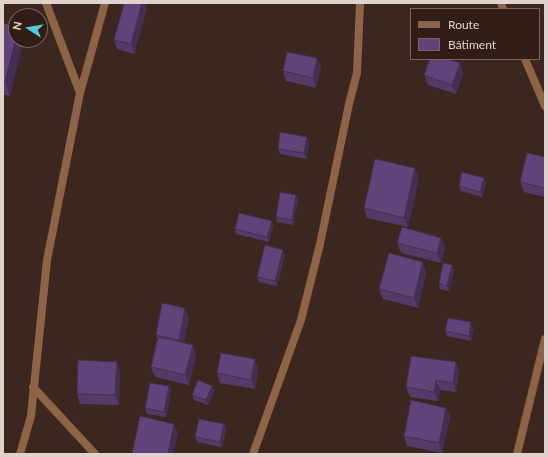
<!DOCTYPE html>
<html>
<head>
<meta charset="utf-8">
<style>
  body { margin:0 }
  #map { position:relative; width:548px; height:457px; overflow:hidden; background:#3b2720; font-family:Lato,sans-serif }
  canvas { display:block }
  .frame { position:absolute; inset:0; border:4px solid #e0d2cd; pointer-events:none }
  .legend { position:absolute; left:410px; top:8px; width:130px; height:52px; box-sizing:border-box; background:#311d16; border:1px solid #77655f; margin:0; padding:5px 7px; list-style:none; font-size:12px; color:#e0d2cd }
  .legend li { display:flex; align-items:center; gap:8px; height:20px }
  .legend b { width:20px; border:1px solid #77655f }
  .north { position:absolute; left:8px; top:8px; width:40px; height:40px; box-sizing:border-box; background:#311d16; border:1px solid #77655f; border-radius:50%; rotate:282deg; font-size:11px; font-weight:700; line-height:16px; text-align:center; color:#e0d2cd }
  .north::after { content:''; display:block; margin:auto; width:14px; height:18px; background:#53cadc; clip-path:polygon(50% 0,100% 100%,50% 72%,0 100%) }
</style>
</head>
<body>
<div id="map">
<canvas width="548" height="457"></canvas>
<div class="frame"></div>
<ul class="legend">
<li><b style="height:5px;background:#8e6447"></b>Route</li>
<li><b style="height:11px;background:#604378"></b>Bâtiment</li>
</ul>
<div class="north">N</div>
</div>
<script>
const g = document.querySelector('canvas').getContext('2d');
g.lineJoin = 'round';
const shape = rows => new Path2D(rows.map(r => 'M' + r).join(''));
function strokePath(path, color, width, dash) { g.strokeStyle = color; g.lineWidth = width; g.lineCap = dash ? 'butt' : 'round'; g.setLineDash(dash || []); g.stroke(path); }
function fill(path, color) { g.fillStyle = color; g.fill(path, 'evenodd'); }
strokePath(shape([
  [46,3,80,93],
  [501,3,503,9],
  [525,59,545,106],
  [33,387,95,454],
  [20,454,31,416,47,260,80,93,105,3],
  [253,454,301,320,320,244,349,104,357,73,360,3],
  [517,454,545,339]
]), '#8e6447', 8);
fill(shape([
  [147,7,134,54,117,49,114,40],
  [3,23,10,96,3,94],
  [317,58,321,68,316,88,286,81,283,71],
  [463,73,456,94,428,85,424,75],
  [307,137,309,142,306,159,280,154,278,149],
  [545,157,545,197,524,192,520,182],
  [419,178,408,227,367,218,364,208],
  [484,178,486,183,482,197,461,191,459,186],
  [296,195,298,200,293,225,277,222,276,217],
  [272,221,273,226,269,242,236,234,235,229],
  [397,243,445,247,441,263,401,253],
  [285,255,277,286,259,282,257,277],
  [454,270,449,291,440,289,439,284],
  [426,272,418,308,383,299,379,289],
  [189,318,184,343,196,355,189,385,155,377,151,367,157,339,156,335],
  [473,328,471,341,447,336,445,331],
  [456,362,459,372,456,392,440,390,438,401,410,397,406,387],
  [258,369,255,389,220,383,217,373],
  [120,371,119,405,80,404,77,394],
  [169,386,171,391,166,417,147,414,145,408],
  [212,386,214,391,208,405,194,400,192,395],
  [446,408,450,417,442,453,407,446,404,436],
  [224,424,226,429,222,447,197,442,195,437]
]), '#533a67');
fill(shape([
  [142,3,146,3,147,7,134,54,131,44],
  [16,38,16,40,24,40,10,96,5,82],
  [317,58,321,68,316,88,313,78],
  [460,63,463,73,456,94,452,85],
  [307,137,309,142,306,159,304,153],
  [415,168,419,178,408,227,404,218],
  [484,178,486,183,482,197,480,192],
  [296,195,298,200,293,225,292,220],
  [272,221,273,226,269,242,267,237],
  [441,238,445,247,441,263,437,253],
  [283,250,285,255,277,286,275,281],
  [423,262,426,272,418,308,414,298],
  [452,265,454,270,449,291,447,286],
  [185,308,189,318,183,350,179,340],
  [471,322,473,328,471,341,469,336],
  [193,345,196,355,189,385,185,375],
  [255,359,258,369,255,389,251,380],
  [117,362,120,371,119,405,115,395],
  [456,362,459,372,456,392,453,383],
  [436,380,440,390,438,401,434,392],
  [169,386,171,391,166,417,164,412],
  [212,386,214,391,208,405,206,400],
  [446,408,450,417,442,453,439,443],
  [174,424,178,433,173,454,168,454],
  [224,424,226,429,222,447,220,442]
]), '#432f54');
const building = shape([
  [124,3,142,3,131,44,114,40,124,3],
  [3,23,16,26,16,38,5,82,3,82,3,23],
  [287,52,317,58,313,78,283,71,287,52],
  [430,59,447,59,460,63,452,85,424,75,430,59],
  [280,132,307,137,304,153,278,149,280,132],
  [527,153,545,157,545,188,520,182,527,153],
  [375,159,415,168,404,218,364,208,375,159],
  [462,172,484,178,480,192,459,186,462,172],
  [280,192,296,195,292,220,276,217,280,192],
  [239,213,272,221,267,237,235,229,239,213],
  [402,227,441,238,437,253,397,243,402,227],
  [265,245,283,250,275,281,257,277,265,245],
  [389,253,423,262,414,298,379,289,389,253],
  [443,263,452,265,447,286,439,284,443,263],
  [162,303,185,308,179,340,156,335,162,303],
  [448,318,471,322,469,336,445,331,448,318],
  [158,337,193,345,185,375,151,367,158,337],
  [221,353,255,359,251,380,217,373,221,353],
  [411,356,456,362,453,383,436,380,434,392,406,387,411,356],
  [78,360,117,362,115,395,77,394,78,360],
  [198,380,212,386,206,400,192,395,198,380],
  [150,383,169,386,164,412,145,408,150,383],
  [411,400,446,408,439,443,404,436,411,400],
  [140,416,174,424,168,454,132,454,140,416],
  [199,419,224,424,220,442,195,437,199,419]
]);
fill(building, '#604378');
strokePath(building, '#432f54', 1);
</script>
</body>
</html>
